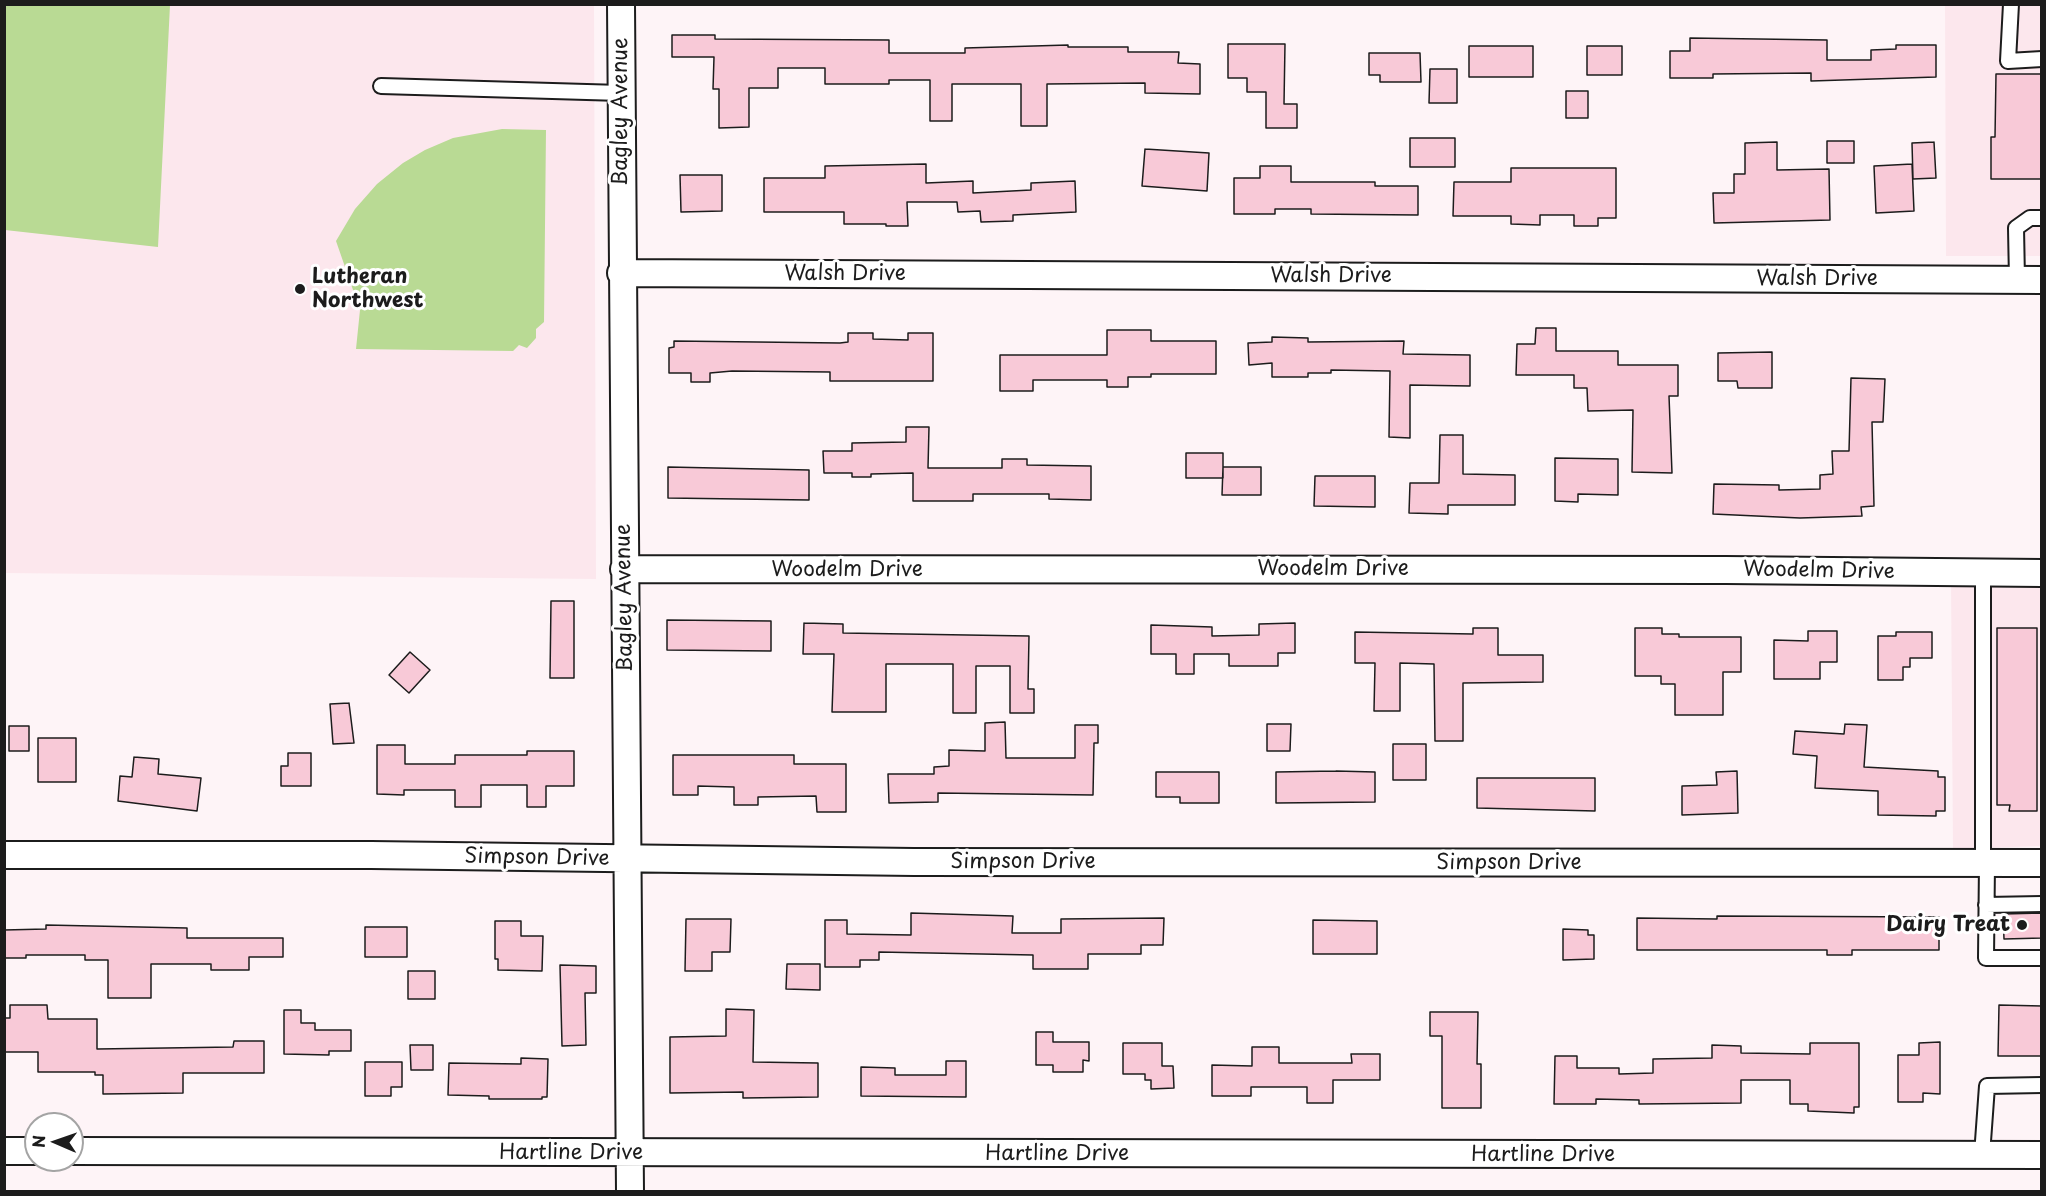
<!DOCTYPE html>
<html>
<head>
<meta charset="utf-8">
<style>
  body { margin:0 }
  #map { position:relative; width:2046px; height:1196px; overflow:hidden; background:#fef4f7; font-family:"Playpen Sans",sans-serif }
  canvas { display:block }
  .frame { position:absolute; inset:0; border:6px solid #1c1c1c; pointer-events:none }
  .north { position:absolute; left:24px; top:1112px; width:60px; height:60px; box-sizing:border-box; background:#fff; border:2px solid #a4a4a4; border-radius:50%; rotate:272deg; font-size:16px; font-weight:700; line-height:24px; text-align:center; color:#1c1c1c }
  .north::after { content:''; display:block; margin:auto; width:21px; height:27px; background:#1c1c1c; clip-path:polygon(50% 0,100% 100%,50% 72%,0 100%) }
</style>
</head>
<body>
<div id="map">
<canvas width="2046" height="1196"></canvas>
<div class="frame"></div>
<div class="north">N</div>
</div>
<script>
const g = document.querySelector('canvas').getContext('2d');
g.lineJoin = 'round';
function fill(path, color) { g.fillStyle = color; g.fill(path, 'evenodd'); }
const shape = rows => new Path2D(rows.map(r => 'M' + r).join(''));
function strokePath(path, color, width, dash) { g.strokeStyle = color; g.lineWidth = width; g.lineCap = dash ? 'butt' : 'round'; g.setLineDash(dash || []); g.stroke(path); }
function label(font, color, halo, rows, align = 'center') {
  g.font = font + ' "Playpen Sans",sans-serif'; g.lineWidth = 6; g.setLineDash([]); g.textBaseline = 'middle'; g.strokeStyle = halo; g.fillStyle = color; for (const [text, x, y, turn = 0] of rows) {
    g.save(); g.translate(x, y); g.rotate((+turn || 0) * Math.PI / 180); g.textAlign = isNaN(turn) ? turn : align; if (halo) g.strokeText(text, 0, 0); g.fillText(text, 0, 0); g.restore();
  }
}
fill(shape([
  [5,5,594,5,596,579,5,573],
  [1945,5,2041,5,2041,256,1946,256],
  [1951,580,2041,581,2041,846,1953,849]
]), '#fce7ed');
fill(shape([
  [5,4,170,5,158,247,5,230],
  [502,129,546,130,544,322,536,329,536,338,527,348,519,345,513,351,356,349,360,310,336,241,355,209,377,184,403,163,425,150,453,138]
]), '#b9da94');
const building = shape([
  [672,35,715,35,715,39,889,40,889,53,965,53,965,48,1068,45,1068,47,1128,47,1128,52,1179,52,1178,63,1200,64,1200,94,1145,93,1145,83,1047,84,1047,126,1021,126,1021,84,952,84,952,121,930,121,930,80,889,80,889,84,825,84,825,68,778,68,778,88,749,88,749,127,719,128,719,89,713,89,714,57,672,57,672,35],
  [1690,38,1827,40,1827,60,1871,60,1871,50,1896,49,1896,45,1936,45,1936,77,1811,81,1811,73,1713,74,1713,78,1670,78,1670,51,1690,51,1690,38],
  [1228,44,1285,44,1284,104,1297,104,1297,128,1266,128,1266,92,1247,92,1247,78,1228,78,1228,44],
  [1469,46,1533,46,1533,77,1469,77,1469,46],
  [1587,46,1622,46,1622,75,1587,75,1587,46],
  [1369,53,1420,53,1421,82,1380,82,1380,75,1369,75,1369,53],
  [1430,69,1457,69,1457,103,1429,103,1430,69],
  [1996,74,2042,74,2042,179,1991,179,1991,137,1995,137,1996,74],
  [1566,91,1588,91,1588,118,1566,118,1566,91],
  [1410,138,1455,138,1455,167,1410,167,1410,138],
  [1827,141,1854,141,1854,163,1827,163,1827,141],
  [1777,142,1777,170,1829,169,1830,220,1714,223,1713,193,1734,193,1734,174,1745,174,1745,143,1777,142],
  [1934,142,1936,178,1913,179,1912,143,1934,142],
  [1145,149,1209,153,1207,191,1142,186,1145,149],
  [926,164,926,183,973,181,973,193,1031,190,1031,183,1075,181,1076,212,1013,215,1013,221,981,222,980,211,958,212,957,202,907,202,908,226,886,226,886,224,844,224,844,212,764,212,764,178,825,178,825,166,926,164],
  [1912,164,1914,211,1876,213,1874,166,1912,164],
  [1260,166,1291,166,1291,182,1375,182,1375,186,1418,186,1418,215,1311,214,1311,209,1275,209,1275,214,1234,214,1234,178,1260,178,1260,166],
  [1511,168,1616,168,1616,218,1598,218,1598,226,1574,226,1574,215,1540,215,1540,225,1511,224,1511,216,1453,216,1454,182,1511,182,1511,168],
  [680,175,722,175,722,211,681,212,680,175],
  [1536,328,1556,328,1556,351,1618,351,1618,365,1678,365,1678,396,1669,396,1672,473,1632,472,1633,410,1588,411,1587,388,1574,388,1574,375,1516,375,1517,344,1535,344,1536,328],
  [1107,330,1151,330,1151,341,1216,341,1216,374,1151,374,1151,377,1128,377,1128,387,1107,387,1107,380,1033,380,1033,391,1000,391,1000,355,1107,355,1107,330],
  [848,333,873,333,873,339,908,340,908,333,933,333,933,381,830,381,830,372,732,371,710,373,710,382,691,382,691,373,669,373,669,348,674,347,674,341,840,343,848,342,848,333],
  [1272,337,1308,338,1308,342,1404,341,1403,354,1470,355,1470,386,1410,385,1410,438,1389,437,1390,371,1331,370,1331,373,1308,373,1308,377,1272,377,1272,363,1249,365,1248,343,1272,342,1272,337],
  [1772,352,1772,388,1738,388,1737,381,1718,381,1718,353,1772,352],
  [1851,378,1885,379,1883,422,1872,422,1874,506,1861,507,1862,516,1800,518,1713,514,1714,484,1779,485,1779,490,1820,489,1820,475,1833,474,1832,451,1849,451,1851,378],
  [906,427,929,427,928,468,1002,468,1002,459,1027,459,1027,465,1091,466,1091,500,1049,499,1049,494,973,494,973,501,913,501,913,473,871,474,871,477,852,477,852,473,824,473,823,451,852,451,852,443,906,442,906,427],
  [1440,435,1463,435,1463,474,1515,475,1515,505,1448,505,1448,514,1409,513,1410,483,1439,483,1440,435],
  [1186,453,1223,453,1223,478,1186,478,1186,453],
  [1555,458,1618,459,1618,495,1578,494,1578,502,1555,501,1555,458],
  [668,467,809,470,809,500,668,498,668,467],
  [1223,467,1261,467,1261,495,1222,495,1223,467],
  [1315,476,1375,476,1375,507,1314,506,1315,476],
  [551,601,574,601,574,678,550,678,551,601],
  [667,620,771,621,771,651,667,650,667,620],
  [804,623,843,624,843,633,1029,636,1028,689,1034,689,1034,713,1010,713,1010,666,976,666,976,713,953,713,953,664,886,664,886,712,832,712,834,654,803,654,804,623],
  [1295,623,1295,653,1278,653,1278,666,1229,666,1229,654,1194,654,1194,674,1176,674,1176,654,1151,654,1151,625,1212,627,1212,636,1259,635,1259,624,1295,623],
  [1473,628,1498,628,1498,655,1543,655,1543,682,1463,683,1463,741,1435,741,1434,664,1400,663,1400,711,1374,711,1375,663,1355,663,1355,632,1473,634,1473,628],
  [1635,628,1662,628,1662,634,1679,634,1679,637,1741,637,1741,672,1723,672,1723,715,1675,715,1675,684,1661,684,1661,676,1635,676,1635,628],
  [1997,628,2037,628,2037,811,2009,811,2010,805,1997,805,1997,628],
  [1808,631,1837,631,1837,662,1820,662,1820,679,1774,679,1774,640,1808,641,1808,631],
  [1896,632,1932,632,1932,658,1910,658,1910,667,1903,667,1903,680,1878,680,1878,636,1896,636,1896,632],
  [410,652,430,670,409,693,389,675,410,652],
  [349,703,354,743,333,744,330,704,349,703],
  [1005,722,1006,758,1075,758,1075,725,1098,725,1098,743,1094,743,1093,795,938,793,938,802,889,803,888,774,934,774,934,767,949,766,949,750,985,751,985,723,1005,722],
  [1267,724,1291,724,1290,751,1267,751,1267,724],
  [1845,724,1867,725,1864,767,1938,771,1938,777,1945,777,1945,811,1936,811,1936,816,1878,815,1878,791,1815,788,1817,756,1793,754,1795,731,1844,734,1845,724],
  [9,726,29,726,29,751,9,751,9,726],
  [38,738,76,738,76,782,38,782,38,738],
  [1393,744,1426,744,1426,780,1393,780,1393,744],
  [377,745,405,745,405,764,455,764,455,755,527,755,527,751,574,751,574,786,546,786,546,807,527,807,527,785,481,785,481,807,455,807,455,790,404,790,404,795,377,794,377,745],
  [288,753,311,753,311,786,281,786,281,766,288,766,288,753],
  [673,755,794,755,794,764,846,764,846,812,817,812,816,796,758,797,758,805,734,805,734,787,698,786,698,795,673,795,673,755],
  [134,757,159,759,158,774,201,778,197,811,118,801,120,776,132,777,134,757],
  [1336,771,1375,772,1375,802,1276,803,1276,772,1336,771],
  [1737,771,1738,813,1682,815,1682,786,1717,785,1716,772,1737,771],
  [1156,772,1219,772,1219,803,1180,803,1180,797,1156,797,1156,772],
  [1477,778,1595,778,1595,811,1477,808,1477,778],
  [911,913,1013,916,1012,933,1061,933,1061,919,1164,918,1163,945,1141,945,1141,954,1088,954,1088,969,1033,969,1033,955,879,952,879,960,860,960,860,967,825,967,825,920,847,920,847,934,911,935,911,913],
  [2042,913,2042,938,2004,939,2003,914,2042,913],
  [1717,916,1939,917,1939,950,1852,950,1852,955,1827,955,1827,950,1637,950,1637,918,1717,919,1717,916],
  [686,919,731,919,730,952,712,952,712,971,685,971,686,919],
  [1313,920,1377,921,1377,954,1313,954,1313,920],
  [495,921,521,921,521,936,543,936,542,971,498,970,498,959,495,959,495,921],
  [46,925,187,928,187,938,283,938,283,957,249,957,249,970,211,970,211,964,151,964,151,998,108,998,108,960,85,960,85,955,26,955,26,958,4,958,4,930,46,929,46,925],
  [365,927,407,927,407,957,365,957,365,927],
  [1563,929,1588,930,1588,935,1594,935,1594,959,1563,960,1563,929],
  [787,964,820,964,820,990,786,989,787,964],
  [560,965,596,966,596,993,585,993,586,1045,562,1046,560,965],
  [408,971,435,971,435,999,408,999,408,971],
  [10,1005,47,1005,48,1019,97,1019,97,1049,233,1047,234,1041,264,1041,264,1073,183,1073,183,1093,103,1094,103,1075,95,1075,95,1072,38,1072,38,1052,4,1052,4,1018,10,1018,10,1005],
  [1999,1005,2042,1006,2042,1056,1998,1056,1999,1005],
  [726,1009,754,1010,753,1062,818,1063,818,1097,743,1098,743,1092,670,1093,670,1037,726,1036,726,1009],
  [284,1010,301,1010,301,1023,315,1023,315,1030,351,1030,351,1051,329,1051,329,1055,284,1054,284,1010],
  [1430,1012,1478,1012,1477,1064,1481,1064,1481,1108,1442,1108,1442,1036,1430,1036,1430,1012],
  [1036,1032,1053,1032,1053,1042,1089,1042,1089,1061,1083,1060,1083,1072,1053,1072,1053,1065,1036,1065,1036,1032],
  [1940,1042,1940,1094,1923,1093,1923,1102,1898,1102,1898,1055,1919,1055,1919,1043,1940,1042],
  [1123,1043,1162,1043,1162,1066,1173,1066,1174,1088,1151,1089,1151,1080,1145,1080,1145,1074,1123,1074,1123,1043],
  [1810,1043,1859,1043,1859,1107,1854,1107,1854,1113,1808,1111,1808,1104,1790,1104,1790,1080,1741,1080,1741,1103,1639,1104,1639,1100,1596,1099,1596,1104,1554,1104,1555,1056,1577,1056,1577,1068,1619,1068,1619,1074,1653,1073,1653,1059,1712,1058,1712,1045,1741,1046,1741,1053,1810,1054,1810,1043],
  [410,1045,433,1045,433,1070,411,1070,410,1045],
  [1252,1047,1279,1047,1279,1063,1352,1063,1351,1054,1380,1054,1380,1080,1333,1080,1333,1103,1307,1103,1307,1087,1251,1087,1251,1096,1212,1096,1212,1065,1252,1066,1252,1047],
  [521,1058,548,1059,547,1097,542,1097,542,1099,489,1099,489,1096,448,1095,449,1063,521,1064,521,1058],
  [946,1061,966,1061,966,1097,861,1096,861,1067,895,1068,895,1075,946,1075,946,1061],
  [365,1062,402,1062,402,1087,391,1087,391,1096,365,1096,365,1062]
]);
fill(building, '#f8c9d7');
strokePath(building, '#1c1c1c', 1.5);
const service = shape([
  [2011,4,2008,61,2042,59],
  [381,86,621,93],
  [2017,280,2016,228,2030,218,2042,218],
  [1983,863,1983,573],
  [1987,863,1986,958,2042,958],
  [1986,905,2042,904],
  [1982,1155,1987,1086,2042,1085]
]);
const minor = shape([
  [621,4,630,1192],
  [621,273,2042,280],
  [624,569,1726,570,2042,573],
  [4,855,371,855,914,862,2042,863],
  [4,1151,36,1151],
  [72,1151,2042,1155]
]);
strokePath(service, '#1c1c1c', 18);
strokePath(minor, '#1c1c1c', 30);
strokePath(service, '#fff', 14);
strokePath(minor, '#fff', 26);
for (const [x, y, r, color] of [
  [300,289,6,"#1c1c1c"],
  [2022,925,6,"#1c1c1c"]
]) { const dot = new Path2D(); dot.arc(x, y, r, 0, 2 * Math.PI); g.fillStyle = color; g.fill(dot); strokePath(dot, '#fff', 2); }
label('21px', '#1c1c1c', '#fff', [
  ["Bagley Avenue",621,112,-90],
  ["Walsh Drive",845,274],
  ["Walsh Drive",1331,276],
  ["Walsh Drive",1817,279],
  ["Woodelm Drive",1333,569],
  ["Woodelm Drive",847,570],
  ["Woodelm Drive",1819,571,1],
  ["Bagley Avenue",625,598,-91],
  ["Simpson Drive",537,858,1],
  ["Simpson Drive",1023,862],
  ["Simpson Drive",1509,863],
  ["Hartline Drive",571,1153],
  ["Hartline Drive",1057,1154],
  ["Hartline Drive",1543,1155]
]);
label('bold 21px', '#1c1c1c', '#fff', [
  ["Lutheran",312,277],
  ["Northwest",312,301],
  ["Dairy Treat",2010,925,"right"]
], 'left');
</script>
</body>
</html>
